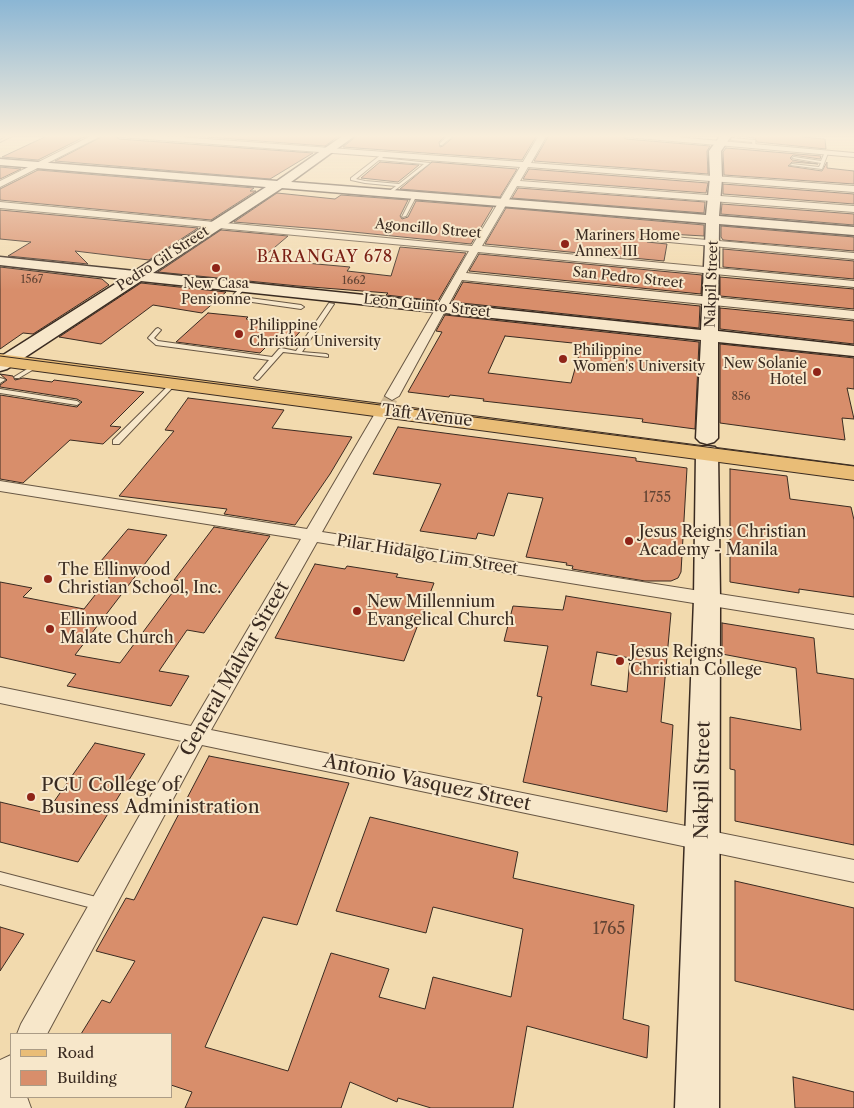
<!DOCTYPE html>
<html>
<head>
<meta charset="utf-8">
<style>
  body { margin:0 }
  #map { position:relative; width:854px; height:1108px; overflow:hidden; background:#f2daae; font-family:"Libre Caslon Text",serif }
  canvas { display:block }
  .legend { position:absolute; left:10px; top:1033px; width:162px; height:65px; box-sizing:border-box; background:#f7e7ca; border:1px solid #ab9c86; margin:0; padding:6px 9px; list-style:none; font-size:15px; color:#3a2b21 }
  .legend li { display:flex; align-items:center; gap:10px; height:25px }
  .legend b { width:25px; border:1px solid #ab9c86 }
</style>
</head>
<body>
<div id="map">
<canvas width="854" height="1108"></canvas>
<ul class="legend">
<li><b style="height:6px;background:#e9bd77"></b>Road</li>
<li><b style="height:14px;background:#d88e6b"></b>Building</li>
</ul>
</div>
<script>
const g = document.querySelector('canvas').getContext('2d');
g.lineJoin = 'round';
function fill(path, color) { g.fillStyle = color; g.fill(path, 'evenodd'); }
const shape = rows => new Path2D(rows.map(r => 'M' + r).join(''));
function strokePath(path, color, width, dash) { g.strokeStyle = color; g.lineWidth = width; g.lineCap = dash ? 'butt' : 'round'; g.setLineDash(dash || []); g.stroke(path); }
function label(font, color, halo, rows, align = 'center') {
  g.font = font + ' "Libre Caslon Text",serif'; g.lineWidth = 4; g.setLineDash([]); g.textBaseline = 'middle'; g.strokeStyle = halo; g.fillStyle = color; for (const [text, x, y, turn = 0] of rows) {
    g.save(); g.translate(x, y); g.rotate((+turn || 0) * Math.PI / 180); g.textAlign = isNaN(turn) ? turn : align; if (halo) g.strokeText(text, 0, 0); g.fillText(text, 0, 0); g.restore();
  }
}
const building = shape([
  [49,135,88,135,38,160,2,157,49,135],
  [105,135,113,135,119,139,313,153,270,179,55,161,105,135],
  [180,135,340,135,325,146,180,135],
  [358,135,446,135,439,142,440,147,443,146,456,135,537,135,522,160,343,147,358,135],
  [549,135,620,135,626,139,710,146,707,151,708,174,534,161,549,135],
  [734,135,802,135,802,137,825,139,826,149,757,142,755,138,734,135],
  [726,148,821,156,820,159,793,155,790,158,792,160,818,164,792,162,788,166,822,171,827,162,827,168,854,171,854,184,724,175,723,152,726,148],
  [380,162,419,165,398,182,361,178,380,162],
  [432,162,517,169,500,197,400,189,432,162],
  [0,167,21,169,0,179,0,167],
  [529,169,708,183,706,193,523,179,529,169],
  [38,170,254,188,250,191,256,191,211,220,0,200,0,189,38,170],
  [723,184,854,194,854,204,723,194,723,184],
  [518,188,705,202,704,213,512,198,518,188],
  [277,193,335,199,341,195,408,200,400,216,402,219,408,217,416,201,493,207,471,244,333,230,234,222,277,193],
  [722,204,854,214,854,225,721,214,722,204],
  [506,208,704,225,704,236,651,233,645,236,647,242,667,244,664,261,485,244,506,208],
  [0,210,198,228,149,260,75,251,88,264,8,256,31,242,0,239,0,210],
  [721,226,854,237,854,251,723,240,721,237,721,226],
  [221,230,288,236,261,259,350,267,347,271,391,276,400,247,466,253,438,301,386,295,388,293,298,286,158,272,221,230],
  [723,249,854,261,854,279,723,267,723,249],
  [479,254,702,275,701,294,469,271,479,254],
  [0,267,102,279,109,285,33,334,23,333,0,349,0,267],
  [720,277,854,289,854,309,720,296,720,277],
  [463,282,700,306,699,328,452,302,463,282],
  [141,283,226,292,202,313,153,305,101,344,59,337,141,283],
  [720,308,854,321,854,344,720,329,720,308],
  [208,313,248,317,246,319,304,327,290,343,273,340,260,353,176,342,208,313],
  [445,315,699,342,695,429,642,422,643,419,483,401,484,399,450,395,449,397,408,392,442,332,436,331,445,315],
  [505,336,582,344,571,383,488,373,505,336],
  [720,344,854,358,854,389,847,388,854,419,842,418,845,440,720,423,720,344],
  [0,374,13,376,15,380,23,378,52,382,54,380,144,392,110,426,121,427,103,444,70,440,23,483,0,479,0,395,77,407,82,402,77,399,0,387,0,385,7,380,0,374],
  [188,398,284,410,272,428,352,437,330,474,295,525,224,514,227,509,119,496,174,431,165,430,188,398],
  [398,427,636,458,636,461,687,468,681,572,678,578,671,581,645,581,572,569,573,566,566,565,567,563,526,557,543,498,508,493,494,536,478,533,476,539,420,531,441,484,373,474,398,427],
  [730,469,787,476,790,499,851,507,854,520,854,597,799,589,799,593,730,582,730,469],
  [214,527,270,536,204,633,187,630,159,671,189,676,171,706,67,686,76,674,0,657,0,582,32,588,23,597,84,609,114,571,95,568,128,529,167,535,75,655,120,663,181,581,174,580,214,527],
  [315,564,345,569,347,566,398,574,396,577,434,583,404,661,275,638,315,564],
  [566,596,671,613,661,722,673,725,667,812,523,782,542,697,537,696,548,646,504,641,513,606,563,610,566,596],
  [597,652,630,658,627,692,591,685,597,652],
  [722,623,814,638,817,673,854,679,854,845,735,821,735,770,730,769,730,717,801,730,796,668,722,654,722,623],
  [95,743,145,754,78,862,0,842,0,802,46,813,95,743],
  [209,756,349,783,297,925,263,917,205,1047,288,1071,331,953,389,969,379,997,425,1009,433,977,511,997,523,929,433,907,426,933,336,911,370,817,518,852,513,878,634,905,623,1019,649,1026,647,1058,527,1026,513,1108,431,1108,398,1098,397,1102,350,1082,341,1108,185,1108,192,1092,171,1085,171,1034,81,1034,102,1000,110,1003,135,961,96,951,126,898,134,900,209,756],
  [735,881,854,908,854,1010,735,981,735,881],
  [0,927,24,934,0,971,0,927],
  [793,1077,854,1092,854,1108,795,1108,793,1077]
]);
fill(building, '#d88e6b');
strokePath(building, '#3a2b21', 1);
strokePath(shape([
  [384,410,392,396]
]), '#cdb792', 14, [14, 7]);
const lane = shape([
  [9,135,14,135,0,142,0,140,9,135],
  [449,135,454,135,442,145,440,145,440,143,449,135],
  [732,138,755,140,756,147,753,148,752,142,731,140,732,138],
  [825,152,828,153,822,169,790,165,792,164,819,167,821,163,792,158,794,157,821,161,825,152],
  [382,154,385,155,382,158,430,163,390,194,388,192,396,186,365,183,351,180,351,178,382,154],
  [379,160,424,164,399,184,365,181,356,179,379,160],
  [415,194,417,195,406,216,402,217,413,195,415,194],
  [243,285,246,287,238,296,242,297,301,305,304,307,301,309,238,300,232,296,243,285],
  [329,303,334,304,302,352,326,354,328,355,328,357,283,352,259,379,257,380,254,378,269,360,156,345,148,338,156,329,158,328,161,330,154,338,158,341,272,357,279,349,281,348,296,351,329,303],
  [37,363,39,364,39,366,19,378,15,378,14,377,37,363],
  [0,378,4,379,5,380,0,383,0,378],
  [174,381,177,383,176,384,119,444,113,444,113,440,172,382,174,381],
  [0,389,77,401,80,403,77,405,0,393,0,389],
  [0,872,100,898,105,900,106,904,105,908,100,910,0,884,0,872]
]);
const street = shape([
  [93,135,103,135,0,187,0,181,93,135],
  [115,135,152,135,523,162,539,135,547,135,531,163,854,186,854,192,528,167,520,181,854,206,854,212,517,186,482,246,854,281,854,287,478,252,466,273,854,311,854,319,462,280,399,396,392,400,385,396,469,251,0,208,0,202,472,246,520,167,119,137,115,135],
  [622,135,654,135,854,153,854,157,626,137,622,135],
  [651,235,854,253,854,259,647,240,646,238,651,235],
  [384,406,391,410,322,532,854,615,854,629,317,542,211,730,854,860,854,882,202,745,47,1034,17,1034,21,1024,182,741,0,703,0,687,191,726,301,539,0,491,0,481,307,529,377,410,384,406],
  [11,1055,11,1097,27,1097,31,1108,0,1108,0,1060,11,1055]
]);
const secondary = shape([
  [344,135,356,135,291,182,706,215,710,178,709,151,721,135,732,135,721,151,722,178,719,216,854,227,854,235,719,224,718,331,854,346,854,356,718,342,718,438,714,442,707,444,700,442,696,438,701,340,141,281,7,369,0,371,0,357,123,279,0,265,0,257,135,271,266,187,0,165,0,159,277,181,344,135],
  [282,188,706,223,701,330,153,273,282,188],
  [707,446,715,447,718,452,720,599,719,1108,675,1108,694,599,696,452,699,447,707,446]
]);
const primary = shape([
  [0,354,854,466,854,480,0,366,0,354]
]);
strokePath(lane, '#685744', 2);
strokePath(street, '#685744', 2);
strokePath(secondary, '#3a2b21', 3);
strokePath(primary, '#3a2b21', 2);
fill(lane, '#f7e7ca');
fill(street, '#f7e7ca');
fill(secondary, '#f7e7ca');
fill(primary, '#e9bd77');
strokePath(shape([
  [0,356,854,466]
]), '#3a2b21', 1);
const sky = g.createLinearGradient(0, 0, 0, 290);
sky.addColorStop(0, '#8bb6d4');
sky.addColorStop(0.47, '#f9eedb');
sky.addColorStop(1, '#f9eedb00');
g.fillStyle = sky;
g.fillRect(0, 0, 854, 290);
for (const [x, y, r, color] of [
  [565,244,5,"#8f2418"],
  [216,268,5,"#8f2418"],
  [239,334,5,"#8f2418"],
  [563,359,5,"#8f2418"],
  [817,372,5,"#8f2418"],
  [629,541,5,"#8f2418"],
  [48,579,5,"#8f2418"],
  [357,611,5,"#8f2418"],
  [50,629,5,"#8f2418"],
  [620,661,5,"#8f2418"],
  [31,797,5,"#8f2418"]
]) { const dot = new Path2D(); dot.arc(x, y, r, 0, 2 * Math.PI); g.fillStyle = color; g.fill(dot); strokePath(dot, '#f7e7ca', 2); }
label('11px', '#624434', null, [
  ["1567",32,280],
  ["1662",354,281],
  ["856",741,397]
]);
label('14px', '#3a2b21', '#f7e7ca', [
  ["Agoncillo Street",428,229,5],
  ["Pedro Gil Street",163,259,-33],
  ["San Pedro Street",628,278,6],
  ["Nakpil Street",712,284,-88],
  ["Leon Guinto Street",427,306,6]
]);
label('14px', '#3a2b21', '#f7e7ca', [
  ["Mariners Home",575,236],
  ["Annex III",575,252],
  ["New Casa",216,284,"center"],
  ["Pensionne",216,300,"center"],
  ["Philippine",249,326],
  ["Christian University",249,342],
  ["Philippine",573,351],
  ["Women's University",573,367],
  ["New Solanie",807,364,"right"],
  ["Hotel",807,380,"right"]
], 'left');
label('14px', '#624434', null, [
  ["1755",657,498]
]);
g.letterSpacing = '1px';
label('16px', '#7a1f14', '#f7e7ca', [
  ["BARANGAY 678",325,257]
]);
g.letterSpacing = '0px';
label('16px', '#3a2b21', '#f7e7ca', [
  ["Taft Avenue",427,416,7],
  ["Pilar Hidalgo Lim Street",427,555,9]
]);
label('16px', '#3a2b21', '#f7e7ca', [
  ["Jesus Reigns Christian",639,532],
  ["Academy - Manila",639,550],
  ["The Ellinwood",58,570],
  ["Christian School, Inc.",58,588],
  ["New Millennium",367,602],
  ["Evangelical Church",367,620],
  ["Ellinwood",60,620],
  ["Malate Church",60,638],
  ["Jesus Reigns",630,652],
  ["Christian College",630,670]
], 'left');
label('16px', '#624434', null, [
  ["1765",609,929]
]);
label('19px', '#3a2b21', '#f7e7ca', [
  ["General Malvar Street",235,669,-60],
  ["Nakpil Street",703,780,-89],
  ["Antonio Vasquez Street",427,783,12]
]);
label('19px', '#3a2b21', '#f7e7ca', [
  ["PCU College of",41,786],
  ["Business Administration",41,808]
], 'left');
</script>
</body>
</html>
